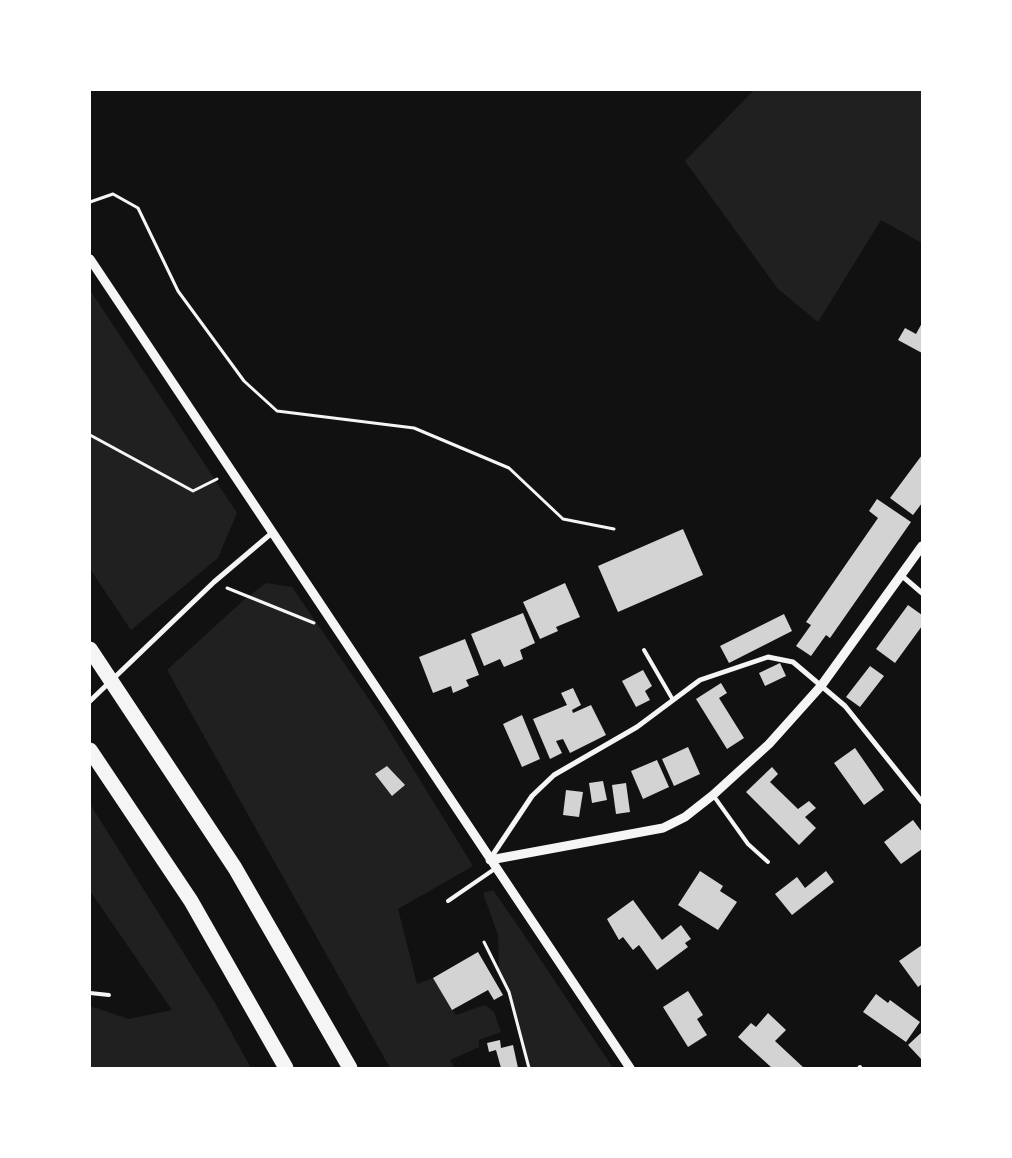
<!DOCTYPE html>
<html>
<head>
<meta charset="utf-8">
<style>
  body { margin:0 }
  #map { position:relative; width:1012px; height:1158px; overflow:hidden; background:#111; font-family:Arial,sans-serif }
  canvas { display:block }
  .frame { position:absolute; inset:0; border:91px solid #fff; pointer-events:none }
</style>
</head>
<body>
<div id="map">
<canvas width="1012" height="1158"></canvas>
<div class="frame"></div>
</div>
<script>
const g = document.querySelector('canvas').getContext('2d');
g.lineJoin = 'round';
function fill(path, color) { g.fillStyle = color; g.fill(path, 'evenodd'); }
const shape = rows => new Path2D(rows.map(r => 'M' + r).join(''));
function strokePath(path, color, width, dash) { g.strokeStyle = color; g.lineWidth = width; g.lineCap = dash ? 'butt' : 'round'; g.setLineDash(dash || []); g.stroke(path); }
fill(shape([
  [754,90,922,90,922,243,881,220,818,322,778,289,685,161],
  [90,290,237,513,218,558,131,630,90,569],
  [266,583,292,587,381,717,473,866,398,909,417,984,433,978,456,1015,485,1005,494,1012,501,1032,479,1040,479,1047,450,1060,454,1068,390,1068,167,670,246,598],
  [90,804,215,1003,251,1068,90,1068,90,1006,129,1019,172,1010,90,891],
  [493,890,520,929,613,1068,527,1068,524,1041,499,971,498,935,483,893]
]), '#202020');
fill(shape([
  [922,323,922,353,898,340,905,328,916,334],
  [922,455,922,503,913,515,890,498],
  [877,499,911,522,830,638,826,635,811,656,796,646,811,625,806,622,878,518,869,511],
  [683,529,703,575,618,612,598,566],
  [565,583,580,617,556,627,558,631,540,639,523,602],
  [908,605,922,615,922,626,895,663,876,649],
  [523,613,535,643,520,650,523,659,504,667,500,659,484,666,471,634],
  [784,614,792,631,729,663,720,646],
  [465,639,479,675,466,680,469,686,453,693,451,686,433,693,419,657],
  [780,663,786,676,765,686,759,673],
  [870,666,884,676,860,707,846,697],
  [643,670,652,686,645,691,650,700,636,707,622,681],
  [721,683,727,693,719,698,744,738,727,749,696,699],
  [573,688,581,705,572,710,573,713,591,705,606,735,570,753,563,739,556,741,562,753,550,759,533,719,567,705,561,693],
  [522,715,540,759,522,767,503,724],
  [688,747,700,774,674,786,662,759],
  [855,748,884,790,864,805,834,763],
  [657,760,669,787,643,799,631,771],
  [387,766,405,785,392,796,375,774],
  [772,767,778,774,770,782,798,809,809,801,816,808,805,817,816,828,799,845,746,792],
  [603,781,607,800,592,803,589,783],
  [626,783,630,812,616,814,612,785],
  [566,790,583,792,579,817,563,815],
  [913,820,922,832,922,849,901,864,884,842],
  [700,871,723,886,720,891,737,902,718,930,678,905],
  [826,871,834,882,792,915,775,894,797,877,805,888],
  [633,900,662,940,681,925,691,939,685,943,688,947,657,970,639,945,633,950,623,937,619,940,607,919],
  [922,945,922,984,918,987,899,961],
  [478,952,503,995,494,1000,488,990,452,1010,433,978],
  [688,991,703,1015,697,1019,707,1035,688,1047,663,1007],
  [876,994,888,1003,890,1000,920,1022,906,1042,863,1012],
  [768,1013,786,1030,775,1041,804,1068,772,1068,738,1037,751,1023,756,1027],
  [922,1032,922,1060,908,1045],
  [500,1040,501,1048,513,1045,518,1068,501,1068,496,1050,489,1052,487,1043]
]), '#d3d3d3');
strokePath(shape([
  [90,202,113,194,138,208,178,291,244,381,277,411,414,428,509,468,563,519,614,529],
  [90,435,193,491,217,479],
  [227,588,314,623],
  [484,942,509,992,529,1068]
]), '#f5f5f5', 3);
strokePath(shape([
  [644,650,673,700],
  [713,795,748,844,768,862],
  [448,901,496,868],
  [90,993,109,995],
  [859,1068,860,1067]
]), '#f5f5f5', 4);
strokePath(shape([
  [901,575,922,593],
  [90,701,214,582,273,532],
  [490,859,532,796,554,775,637,727,700,680,768,657,793,662,845,706,922,802]
]), '#f5f5f5', 5);
strokePath(shape([
  [90,259,630,1068],
  [490,860,663,828,685,817,713,795,769,744,821,686,922,546]
]), '#f5f5f5', 9);
strokePath(shape([
  [90,649,235,868,350,1068],
  [90,750,191,901,286,1068]
]), '#f5f5f5', 15);
</script>
</body>
</html>
